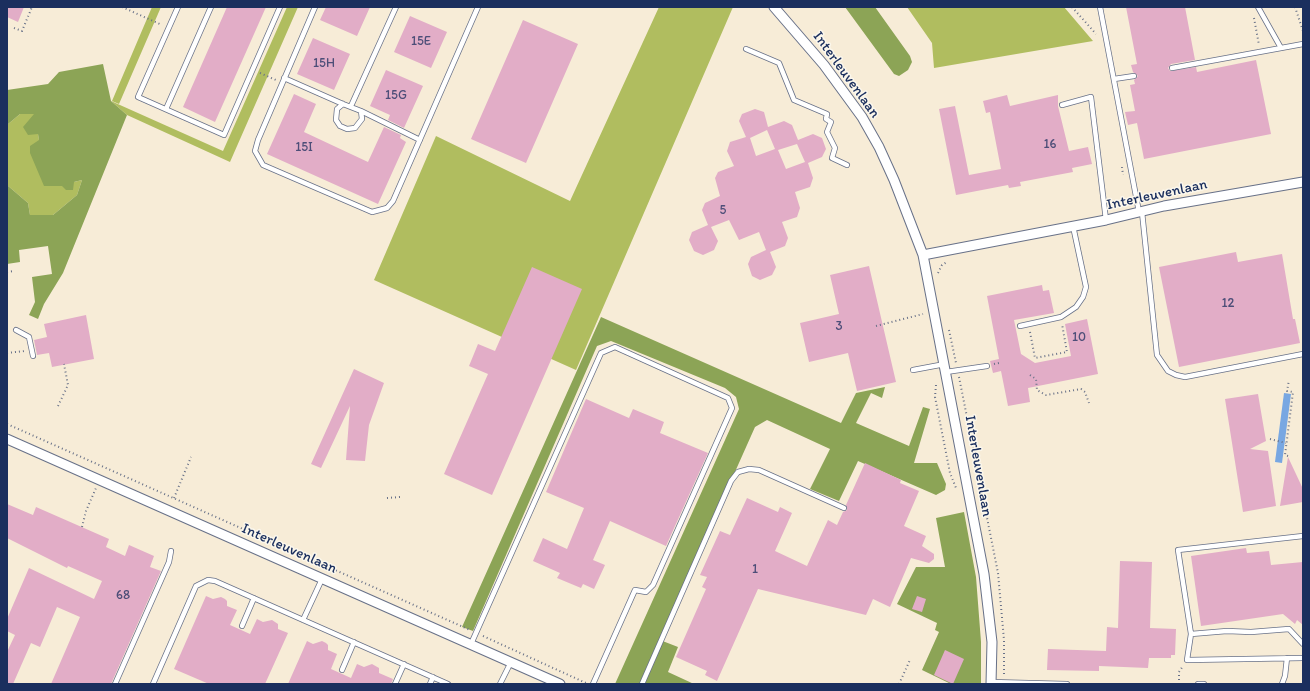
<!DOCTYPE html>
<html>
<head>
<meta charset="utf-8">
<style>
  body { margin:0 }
  #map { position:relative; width:1310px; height:691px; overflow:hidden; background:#f7ecd7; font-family:Itim,sans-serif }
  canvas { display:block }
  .frame { position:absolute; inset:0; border:8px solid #1b2f5e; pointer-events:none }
</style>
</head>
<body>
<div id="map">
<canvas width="1310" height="691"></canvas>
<div class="frame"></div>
</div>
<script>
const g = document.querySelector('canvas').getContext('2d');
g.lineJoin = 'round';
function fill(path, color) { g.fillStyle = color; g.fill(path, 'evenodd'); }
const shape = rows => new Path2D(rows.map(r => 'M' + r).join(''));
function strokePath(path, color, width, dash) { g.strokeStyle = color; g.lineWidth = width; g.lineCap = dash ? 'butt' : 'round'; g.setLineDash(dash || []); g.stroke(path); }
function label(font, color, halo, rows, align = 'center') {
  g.font = font + ' Itim,sans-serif'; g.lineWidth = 3; g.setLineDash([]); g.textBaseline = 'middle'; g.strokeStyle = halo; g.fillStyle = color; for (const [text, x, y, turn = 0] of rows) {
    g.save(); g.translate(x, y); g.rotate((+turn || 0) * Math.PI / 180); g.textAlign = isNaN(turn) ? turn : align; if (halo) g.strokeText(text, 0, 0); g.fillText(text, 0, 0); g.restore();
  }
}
fill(shape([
  [152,7,161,7,119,104,112,101],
  [287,7,298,7,230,162,127,115,111,101,223,151],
  [659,7,733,7,576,370,374,280,436,136,570,201],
  [907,7,1064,7,1093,41,934,68,932,43],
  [20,114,35,114,39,140,74,182,82,180,77,195,53,215,30,215,28,203,7,185,7,125]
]), '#b0bd5f');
fill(shape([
  [845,7,875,7,910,56,912,62,908,70,899,76,894,74],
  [103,64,111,101,127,115,63,273,44,304,38,319,29,315,35,302,32,277,52,274,48,246,19,250,20,262,7,264,7,185,28,203,30,215,53,215,77,195,82,180,74,182,73,190,66,190,62,186,44,186,30,153,30,146,39,140,38,134,28,135,23,127,34,114,20,114,7,125,7,90,48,84,59,72],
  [601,317,841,423,856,393,885,387,882,398,871,393,856,423,909,446,923,407,930,409,914,463,937,463,946,484,945,490,936,495,858,461,839,501,810,489,830,449,767,420,755,427,660,640,678,647,668,672,694,684,615,684,739,409,736,397,725,388,611,341,597,346,473,631,462,627],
  [964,512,976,577,981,642,981,684,951,684,922,670,939,632,935,630,937,623,897,604,916,567,945,567,936,518]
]), '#8ca456');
fill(shape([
  [1284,393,1291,394,1282,463,1275,462]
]), '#78a7e2');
fill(shape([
  [7,7,24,7,18,22,7,17],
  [227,7,266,7,215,122,183,107],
  [326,7,370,7,357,36,320,20],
  [1126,7,1185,7,1195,60,1171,64,1168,68,1170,71,1196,67,1197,72,1256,60,1271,134,1144,159,1137,123,1128,125,1125,112,1135,111,1130,85,1135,84,1134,80,1138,76,1133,72,1131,65,1137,64],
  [410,16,447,32,431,68,394,52],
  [523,20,578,44,526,163,471,139],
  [313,38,350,54,334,90,297,74],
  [386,70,423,86,404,128,388,120,390,115,370,106],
  [294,94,316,104,304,132,368,162,384,127,401,135,400,138,406,142,378,204,267,154],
  [1007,95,1010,106,1058,95,1058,106,1069,151,1088,147,1092,164,1072,168,1073,172,1020,182,1021,186,1009,188,1008,185,956,195,939,109,955,106,969,175,1001,169,990,112,986,113,983,101],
  [755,109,764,112,768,127,784,121,792,125,798,140,813,134,822,138,826,149,822,157,808,163,813,178,810,187,795,192,800,208,797,217,782,222,788,238,785,246,770,252,776,267,772,275,760,280,752,276,748,264,751,257,766,250,759,232,739,240,729,220,711,227,718,241,714,250,703,255,694,251,689,240,692,232,708,225,702,210,705,203,720,196,715,178,718,172,734,166,727,151,730,142,746,137,739,121,742,114],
  [767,130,775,149,756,156,750,138],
  [797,144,805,162,786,169,778,150],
  [1236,252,1238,262,1282,254,1293,319,1295,319,1300,343,1179,367,1159,267],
  [869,266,896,382,857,391,848,353,809,362,800,323,839,314,830,275],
  [532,267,582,289,492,495,444,474,488,374,469,366,478,344,495,351],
  [1042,285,1043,291,1049,290,1054,313,1014,320,1021,354,1035,363,1071,356,1065,324,1087,319,1098,374,1028,388,1030,402,1008,406,1001,371,993,373,990,361,999,359,987,296],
  [86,315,94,359,52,367,49,353,37,355,34,340,47,337,44,324],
  [354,369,384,383,369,425,365,461,346,460,350,406,321,468,311,464],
  [1258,394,1266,441,1250,449,1268,451,1276,506,1243,512,1225,399],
  [586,399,629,418,633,409,664,422,660,433,708,453,666,546,610,521,593,560,605,565,594,589,583,584,581,588,557,578,560,573,533,561,543,538,567,549,584,508,546,492],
  [1288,457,1303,489,1303,502,1280,506],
  [865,463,901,480,900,483,919,491,904,526,926,536,922,546,934,554,934,559,929,563,911,558,890,607,873,599,866,615,758,589,717,681,705,675,707,671,676,657,706,589,702,587,707,577,700,575,720,531,730,535,747,498,778,512,780,507,792,513,775,551,807,566,828,520,837,525,843,512,847,510,846,505],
  [7,504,33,515,36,507,109,539,106,547,125,556,129,545,154,556,150,567,161,571,111,684,51,684,80,617,57,607,40,647,31,643,13,684,7,684,7,652,15,635,7,631,7,619,29,568,94,599,102,581,68,566,67,568,7,538],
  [1246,548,1247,553,1269,551,1271,565,1303,562,1303,625,1297,620,1295,624,1283,614,1201,626,1191,556],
  [1120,561,1152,562,1150,628,1176,629,1175,655,1171,655,1171,658,1149,658,1148,668,1099,666,1099,671,1047,670,1048,649,1106,651,1107,627,1118,628],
  [206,596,213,599,221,597,225,599,227,601,227,606,237,610,230,625,250,634,257,619,263,622,272,620,278,624,278,629,288,633,265,684,209,684,174,669],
  [917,596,926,599,922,612,912,609],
  [307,641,313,644,322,641,326,643,328,645,328,650,337,654,331,669,351,678,357,664,364,667,372,664,379,668,379,673,393,679,391,684,288,684],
  [945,650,964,659,953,684,934,675]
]), '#e2adc7');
const service = shape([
  [178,7,138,97,224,135,280,7],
  [315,7,258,140,255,151,263,165,372,212,387,208,393,201,478,7],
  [1100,7,1139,212],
  [1258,7,1281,48],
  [746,49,779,63,794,100,827,114,826,119,831,122,827,132,835,148,832,158,847,165],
  [1172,68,1303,44],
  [284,78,343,104],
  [1114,79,1134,76],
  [343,104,361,111,362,119,355,128,347,129,340,126,336,120,337,109,343,104],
  [1062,105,1091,97,1106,220],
  [351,106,396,7],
  [166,109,211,7],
  [361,111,420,140],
  [1142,212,1157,355,1168,371,1176,375,1185,377,1303,354],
  [1020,326,1061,317,1076,307,1083,297,1086,287,1073,226],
  [16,330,29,337,33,356],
  [913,370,945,364],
  [946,372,987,366],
  [1303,536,1178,550,1191,634,1187,660,1303,658],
  [303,620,322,579],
  [242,626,254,598],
  [1191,634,1227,631,1251,632,1289,629,1303,644],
  [471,644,601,353,615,347,728,398,732,408,653,585,646,592,635,590,593,684],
  [342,670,354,642],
  [991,682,1067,684],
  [115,684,169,562,171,551],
  [153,684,196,586,208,580,215,581,448,684],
  [395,684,404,664],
  [430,684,433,677],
  [500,684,511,662],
  [642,684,731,481,738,472,749,469,759,470,844,508],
  [1198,684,1204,684],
  [1282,684,1285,676,1287,658]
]);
const minor = shape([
  [774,7,824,65,862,117,879,147,894,180,923,255,984,574,992,642,991,684],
  [923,255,1106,220,1164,206,1303,182],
  [7,439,560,684]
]);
strokePath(service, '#687188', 6);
strokePath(minor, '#687188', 11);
strokePath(shape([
  [122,7,162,25],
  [1072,7,1096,34],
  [1295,7,1303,31],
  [1254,18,1259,45],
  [14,28,22,31,32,7],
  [260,73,276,80],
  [1122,167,1123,175],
  [7,272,14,271],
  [938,273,942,265,947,262],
  [876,326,923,314],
  [949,330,956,363],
  [1030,332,1035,358,1067,352,1062,324],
  [7,353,25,351],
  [994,364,999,363],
  [1030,375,1036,379,1037,390,1046,395,1081,389,1085,392,1089,403],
  [959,377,998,573,1004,640,1004,675],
  [936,385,935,397,950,473,956,488],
  [58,406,68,385,64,364],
  [7,424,470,630],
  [1270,439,1286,443],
  [1288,456,1285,455,1293,392,1287,391,1289,380],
  [174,498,191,457],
  [387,498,400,497],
  [82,527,86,511,96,488],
  [483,636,586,683],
  [899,684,910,660],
  [1179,684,1179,672,1183,666]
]), '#687188', 2, [1, 3]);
strokePath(service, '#fff', 4.5);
strokePath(minor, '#fff', 9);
label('13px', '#4d4e78', null, [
  ["15E",421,42],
  ["15H",324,64],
  ["15G",396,96],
  ["16",1050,145],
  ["15I",304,148],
  ["5",723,211],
  ["12",1228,304],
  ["3",839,327],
  ["10",1079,338],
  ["1",755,570],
  ["68",123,596]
]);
label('15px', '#1b2f5e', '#fbf7ec', [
  ["Interleuvenlaan",846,75,54],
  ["Interleuvenlaan",1157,195,-12],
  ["Interleuvenlaan",978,466,80],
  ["Interleuvenlaan",289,549,24]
]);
</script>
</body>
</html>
